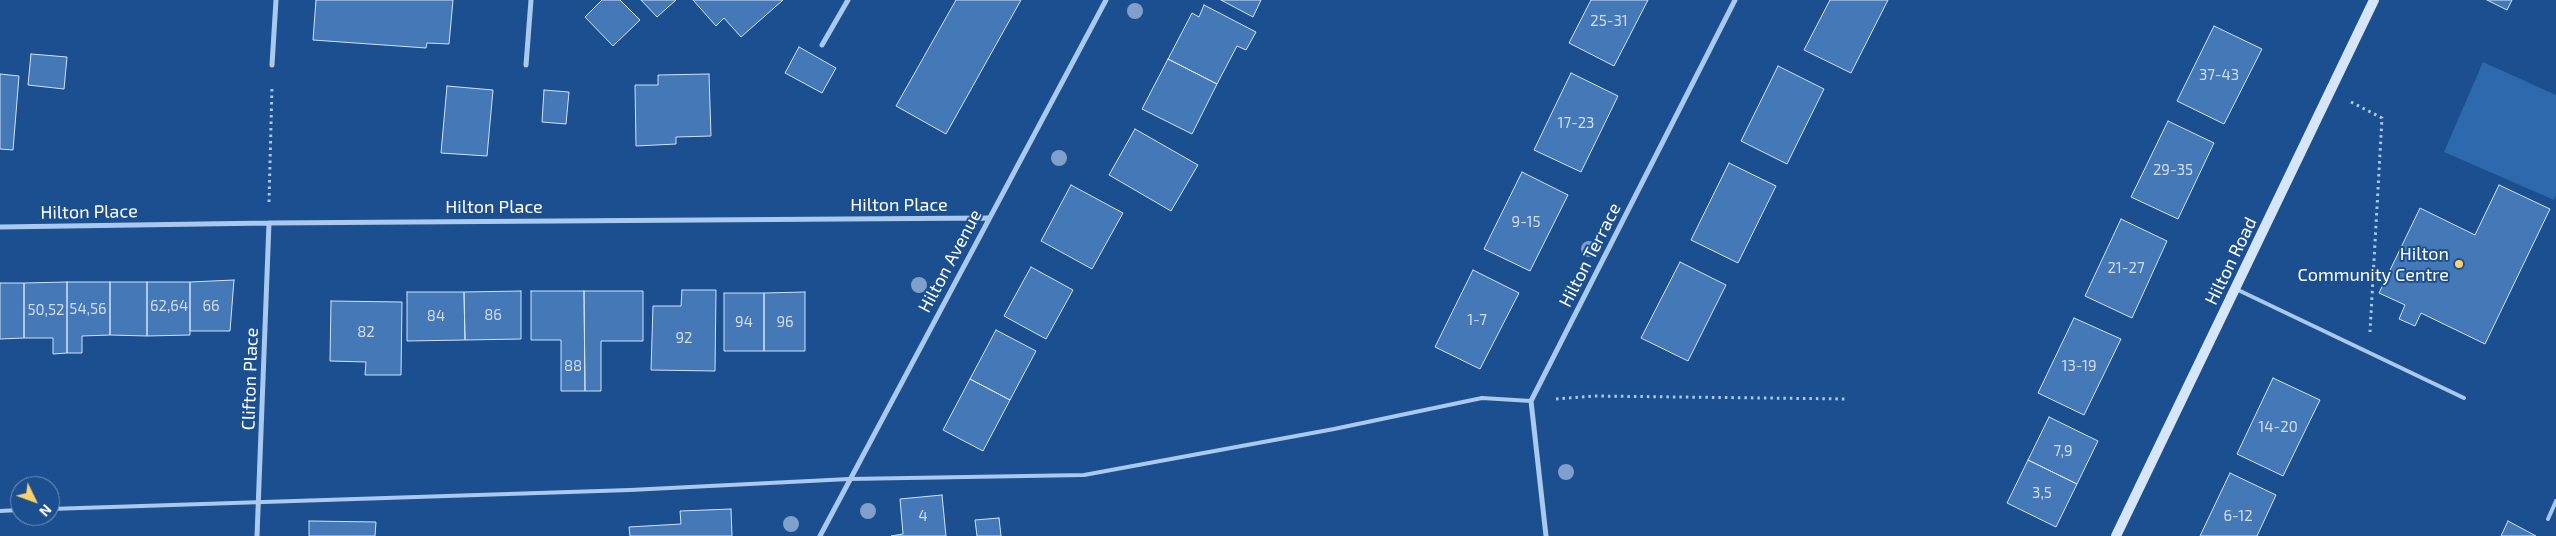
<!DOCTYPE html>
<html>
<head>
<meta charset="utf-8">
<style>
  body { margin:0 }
  #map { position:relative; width:2556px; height:536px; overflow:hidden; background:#1b4f8f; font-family:"Exo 2",sans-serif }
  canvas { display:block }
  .north { position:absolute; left:10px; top:476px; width:50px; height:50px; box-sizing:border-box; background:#1b4f8f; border:1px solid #7695bc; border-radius:50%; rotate:132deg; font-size:14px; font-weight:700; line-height:20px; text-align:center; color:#fff }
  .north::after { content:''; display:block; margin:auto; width:18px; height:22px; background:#ffd166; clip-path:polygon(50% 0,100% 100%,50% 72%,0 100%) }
</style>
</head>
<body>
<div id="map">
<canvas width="2556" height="536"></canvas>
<div class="north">N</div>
</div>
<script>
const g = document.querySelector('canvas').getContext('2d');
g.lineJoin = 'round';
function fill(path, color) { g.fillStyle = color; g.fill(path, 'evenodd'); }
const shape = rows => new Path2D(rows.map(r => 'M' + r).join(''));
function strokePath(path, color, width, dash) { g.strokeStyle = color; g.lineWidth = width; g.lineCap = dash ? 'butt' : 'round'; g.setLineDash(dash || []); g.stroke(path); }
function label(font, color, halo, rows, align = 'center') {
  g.font = font + ' "Exo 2",sans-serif'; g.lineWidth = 4; g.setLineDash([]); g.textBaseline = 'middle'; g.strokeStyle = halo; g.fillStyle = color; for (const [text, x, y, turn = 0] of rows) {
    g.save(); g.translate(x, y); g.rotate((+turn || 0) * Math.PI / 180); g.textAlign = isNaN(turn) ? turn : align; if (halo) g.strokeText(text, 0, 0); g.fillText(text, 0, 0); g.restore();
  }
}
fill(shape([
  [2483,62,2556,95,2556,195,2554,200,2444,152]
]), '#2e69ad');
const building = shape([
  [316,0,453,0,449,44,427,43,426,48,313,40,316,0],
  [602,0,620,0,640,20,613,46,585,17,602,0],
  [641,0,676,0,657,17,641,0],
  [693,0,783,0,741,37,724,18,716,26,693,0],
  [956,0,1021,0,946,134,896,106,956,0],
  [1221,0,1261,0,1253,17,1221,0],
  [1591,0,1648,0,1614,66,1569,43,1591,0],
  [1830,0,1888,0,1851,73,1804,50,1830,0],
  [2487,0,2512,0,2507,10,2487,0],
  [1204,5,1256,32,1246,50,1237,46,1217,84,1168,59,1192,13,1199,17,1204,5],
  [2214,26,2262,49,2224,124,2177,101,2214,26],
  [799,47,836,68,822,93,785,73,799,47],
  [31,54,67,57,64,89,28,85,31,54],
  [1168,59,1217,84,1192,134,1142,109,1168,59],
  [1778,66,1824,89,1787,164,1741,141,1778,66],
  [1571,73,1618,96,1581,172,1534,150,1571,73],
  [0,74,19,76,13,150,0,149,0,74],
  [709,74,711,136,676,137,676,144,636,146,635,85,658,85,658,75,709,74],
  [447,86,493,90,487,156,441,153,447,86],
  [544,90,569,92,566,124,542,122,544,90],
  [2168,121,2214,143,2178,219,2131,197,2168,121],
  [1135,129,1198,165,1171,211,1109,175,1135,129],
  [1729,163,1776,186,1738,263,1691,240,1729,163],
  [1522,172,1568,195,1530,271,1484,249,1522,172],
  [1071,185,1123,213,1092,269,1041,241,1071,185],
  [2499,185,2550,209,2485,344,2421,313,2415,326,2399,319,2405,305,2379,293,2420,208,2475,235,2499,185],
  [2121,219,2167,241,2132,318,2085,296,2121,219],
  [1680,262,1726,285,1688,361,1641,338,1680,262],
  [1031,267,1073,290,1046,339,1004,316,1031,267],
  [1473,270,1519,293,1480,369,1435,347,1473,270],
  [234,280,230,331,190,331,190,282,234,280],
  [67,282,110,282,110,335,82,336,82,353,67,353,67,282],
  [67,282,67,353,53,354,53,338,24,338,24,283,67,282],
  [110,282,147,282,147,336,110,335,110,282],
  [147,282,190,282,190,335,147,336,147,282],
  [0,283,24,283,24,338,0,339,0,283],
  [682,290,716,290,715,371,651,370,653,306,681,306,682,290],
  [521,291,521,339,465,340,464,292,521,291],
  [531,291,584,291,585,391,561,391,561,340,531,340,531,291],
  [584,291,643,291,643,341,601,341,601,391,585,391,584,291],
  [407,292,464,292,465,340,407,341,407,292],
  [805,292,805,351,764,351,764,293,805,292],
  [724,293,764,293,764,351,724,351,724,293],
  [331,301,402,302,401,375,365,375,366,362,330,361,331,301],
  [2074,318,2121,339,2084,415,2038,393,2074,318],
  [996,330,1036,351,1010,400,970,379,996,330],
  [2273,378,2320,400,2283,476,2237,454,2273,378],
  [970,379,1010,400,983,451,943,430,970,379],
  [2049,417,2098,441,2077,484,2028,460,2049,417],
  [2028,460,2077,484,2056,527,2007,503,2028,460],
  [2230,473,2276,495,2257,536,2200,536,2230,473],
  [942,495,946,536,891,536,903,534,900,499,942,495],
  [731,509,732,536,630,536,629,527,681,524,680,511,731,509],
  [999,518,1001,536,977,536,975,520,999,518],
  [309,521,376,522,375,536,309,536,309,521],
  [2508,521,2536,536,2501,536,2508,521]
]);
fill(building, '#4478b7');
strokePath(building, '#cfe3fa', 1);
strokePath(shape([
  [2351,102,2382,118,2370,332],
  [269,202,272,86],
  [1556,399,1594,396,1848,399]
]), '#a9c9ee', 3, [2.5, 4]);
strokePath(shape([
  [2236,289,2464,398],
  [50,509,630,490,849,479,1084,475,1334,429,1482,398,1531,401],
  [0,511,20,510],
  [2548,519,2556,501]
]), '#a9c9ee', 4);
strokePath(shape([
  [822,45,848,0],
  [272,65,276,0],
  [526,65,531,0],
  [0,227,269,223,988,218],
  [257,536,269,223],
  [820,536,1106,0],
  [1546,536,1531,401,1735,0]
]), '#a9c9ee', 5);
strokePath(shape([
  [2116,536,2374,0]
]), '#d6e6fa', 10);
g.fillStyle = '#7ea0ca';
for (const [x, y] of [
  [1135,11],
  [1059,158],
  [1589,249],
  [919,285],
  [1566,472],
  [868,511],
  [791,524]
]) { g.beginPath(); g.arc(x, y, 8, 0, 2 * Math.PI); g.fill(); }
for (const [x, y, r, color] of [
  [2459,264,5,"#ffd166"]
]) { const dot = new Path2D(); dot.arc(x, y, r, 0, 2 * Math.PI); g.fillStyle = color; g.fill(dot); strokePath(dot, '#1b4f8f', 2); }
label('15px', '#d0dded', null, [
  ["25-31",1609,21],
  ["37-43",2219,75],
  ["17-23",1576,123],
  ["29-35",2173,170],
  ["9-15",1526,222],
  ["21-27",2126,268],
  ["62,64",169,306],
  ["66",211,306],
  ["54,56",88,309],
  ["50,52",46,310],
  ["86",493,315],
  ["84",436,316],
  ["1-7",1477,320],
  ["94",744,322],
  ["96",785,322],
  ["82",366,332],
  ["92",684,338],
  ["88",573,366],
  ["13-19",2079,366],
  ["14-20",2278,427],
  ["7,9",2063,451],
  ["3,5",2042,493],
  ["4",923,516],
  ["6-12",2238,516]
]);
label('18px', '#fff', '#1b4f8f', [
  ["Hilton Place",899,205],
  ["Hilton Place",494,207],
  ["Hilton Place",89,212,-1],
  ["Hilton Terrace",1590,255,-63],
  ["Hilton Avenue",950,261,-62],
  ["Hilton Road",2231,261,-64],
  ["Clifton Place",250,379,-88]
]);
label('18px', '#fff', '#1b4f8f', [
  ["Hilton",2449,254],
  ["Community Centre",2449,275]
], 'right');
</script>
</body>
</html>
